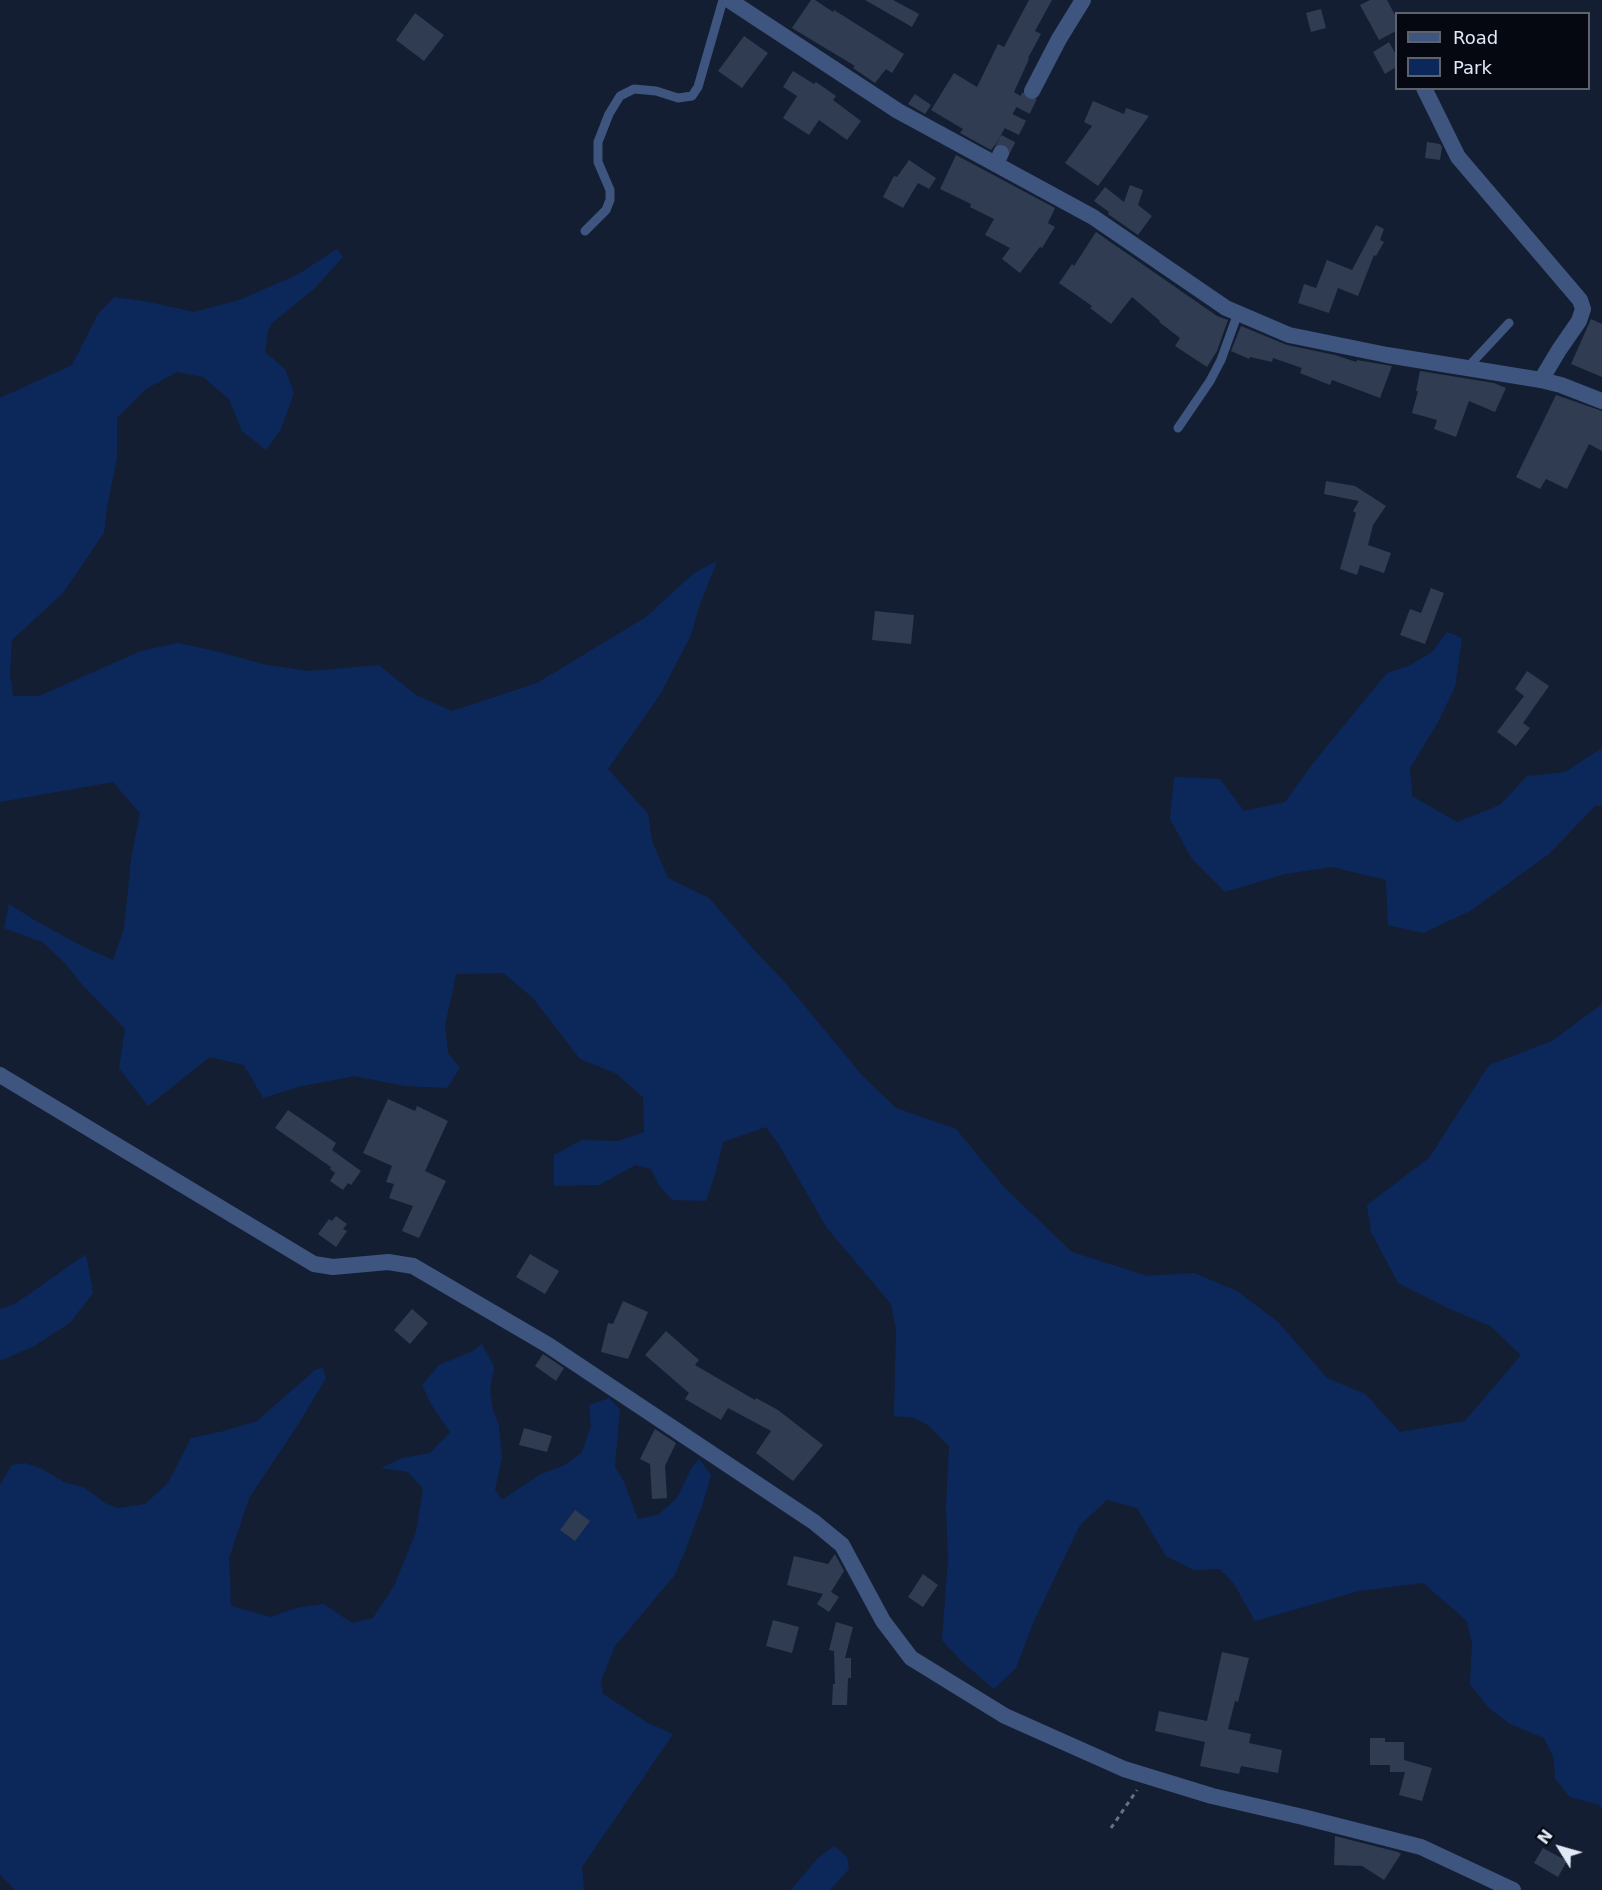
<!DOCTYPE html>
<html>
<head>
<meta charset="utf-8">
<style>
  body { margin:0 }
  #map { position:relative; width:1602px; height:1890px; overflow:hidden; background:#131e32; font-family:"DejaVu Sans",sans-serif }
  canvas { display:block }
  .legend { position:absolute; left:1395px; top:12px; width:195px; height:78px; box-sizing:border-box; background:#050811; border:2px solid #5d626d; margin:0; padding:8px 10px; list-style:none; font-size:18px; color:#e1e9f7 }
  .legend li { display:flex; align-items:center; gap:12px; height:30px }
  .legend b { width:30px; border:2px solid #5d626d }
  .north { position:absolute; left:1530px; top:1818px; width:60px; height:60px; -webkit-text-stroke:4px #050811; paint-order:stroke; rotate:307deg; font-size:16px; font-weight:700; line-height:24px; text-align:center; color:#e1e9f7 }
  .north::after { content:''; display:block; margin:auto; width:21px; height:27px; background:#e1e9f7; clip-path:polygon(50% 0,100% 100%,50% 72%,0 100%) }
</style>
</head>
<body>
<div id="map">
<canvas width="1602" height="1890"></canvas>
<ul class="legend">
<li><b style="height:8px;background:#3e557f"></b>Road</li>
<li><b style="height:16px;background:#0c285b"></b>Park</li>
</ul>
<div class="north">N</div>
</div>
<script>
const g = document.querySelector('canvas').getContext('2d');
g.lineJoin = 'round';
function fill(path, color) { g.fillStyle = color; g.fill(path, 'evenodd'); }
const shape = rows => new Path2D(rows.map(r => 'M' + r).join(''));
function strokePath(path, color, width, dash) { g.strokeStyle = color; g.lineWidth = width; g.lineCap = dash ? 'butt' : 'round'; g.setLineDash(dash || []); g.stroke(path); }
fill(shape([
  [337,249,343,257,314,289,272,323,268,331,265,352,285,369,294,393,281,429,266,450,242,431,229,399,203,377,177,372,146,389,117,418,117,459,107,507,104,533,63,593,12,640,10,674,13,696,39,696,141,651,178,643,215,651,267,665,309,671,379,665,416,695,452,711,537,683,646,617,694,573,717,561,699,607,691,635,661,693,608,769,648,814,652,841,668,878,709,898,754,950,783,980,861,1074,896,1108,956,1129,1004,1187,1072,1252,1147,1276,1194,1273,1237,1291,1278,1322,1327,1378,1365,1394,1400,1432,1465,1421,1521,1355,1490,1326,1450,1309,1398,1283,1371,1232,1367,1205,1429,1158,1489,1065,1552,1041,1602,1004,1602,1808,1597,1804,1570,1797,1555,1779,1554,1759,1544,1738,1510,1724,1489,1708,1470,1684,1472,1644,1467,1621,1423,1583,1359,1591,1255,1621,1234,1584,1220,1569,1194,1570,1166,1556,1137,1508,1107,1500,1080,1525,1033,1623,1016,1668,994,1689,961,1661,942,1640,948,1560,946,1507,949,1446,928,1425,914,1418,894,1416,896,1330,891,1304,827,1228,779,1145,766,1127,723,1142,716,1171,706,1201,672,1200,659,1185,651,1169,636,1165,599,1185,554,1186,554,1155,582,1140,618,1141,644,1132,643,1097,617,1074,580,1059,533,998,503,973,456,974,445,1026,448,1053,460,1068,447,1088,405,1086,354,1076,298,1087,263,1098,244,1065,210,1057,148,1106,119,1068,125,1029,80,982,65,963,42,942,4,928,9,904,36,921,82,946,113,960,124,929,131,860,140,813,113,782,0,802,0,398,72,365,98,314,114,297,149,302,194,312,239,300,297,275],
  [1447,632,1462,638,1455,687,1437,724,1410,768,1412,796,1457,822,1500,805,1527,776,1565,772,1602,748,1602,805,1595,806,1549,854,1470,911,1423,933,1388,925,1386,880,1332,867,1285,874,1225,892,1192,859,1170,819,1174,777,1220,779,1244,811,1285,802,1314,762,1387,673,1409,666,1432,652],
  [86,1254,93,1293,70,1323,34,1346,0,1361,0,1309,15,1304],
  [482,1344,494,1366,490,1391,493,1410,499,1426,502,1458,495,1489,502,1500,539,1475,565,1465,582,1452,591,1426,589,1405,609,1398,620,1409,615,1466,624,1482,638,1519,658,1515,677,1498,692,1467,699,1459,711,1475,703,1503,684,1554,674,1576,615,1646,601,1681,603,1694,648,1723,673,1734,582,1867,584,1890,15,1890,0,1874,0,1485,12,1465,25,1463,42,1469,64,1482,85,1488,105,1503,118,1508,145,1504,168,1483,191,1438,220,1432,257,1421,315,1370,323,1368,326,1378,299,1423,249,1498,229,1558,231,1606,271,1617,296,1608,324,1604,352,1623,373,1618,394,1586,416,1532,423,1489,408,1472,381,1468,402,1458,430,1453,450,1432,431,1404,422,1385,439,1365,473,1351],
  [834,1846,847,1857,849,1869,830,1890,791,1890,817,1859]
]), '#0c285b');
fill(shape([
  [811,0,815,0,833,12,834,10,904,54,892,73,886,69,875,83,853,68,855,66,792,28],
  [865,0,893,0,919,14,912,27],
  [1029,0,1052,0,1035,31,1041,34,1028,58,1029,59,1014,92,1022,97,996,144,991,150,960,133,963,129,931,110,954,73,977,87,998,44,1004,47],
  [1370,0,1387,0,1396,17,1396,31,1379,40,1360,5],
  [1321,9,1326,28,1311,32,1306,13],
  [415,13,444,35,424,61,396,40],
  [744,36,768,53,742,88,718,71],
  [1389,42,1396,55,1396,67,1385,74,1373,52],
  [793,71,814,84,816,82,836,96,833,100,861,121,847,140,819,120,809,135,783,118,797,96,783,87],
  [915,94,931,105,925,114,908,104],
  [1093,101,1124,114,1126,108,1149,116,1098,186,1065,163,1092,126,1084,122],
  [1427,142,1440,144,1442,147,1440,160,1425,158],
  [956,155,1055,208,1048,223,1055,227,1042,248,1040,247,1020,273,1002,259,1010,248,985,235,994,219,970,207,971,204,940,189],
  [909,160,936,178,929,189,918,183,903,208,883,197,894,176,897,177],
  [1130,185,1143,190,1138,205,1152,216,1138,235,1108,214,1109,212,1094,201,1105,187,1124,202],
  [1376,225,1384,229,1380,240,1384,242,1376,256,1374,255,1358,296,1338,288,1329,313,1298,303,1304,284,1316,288,1327,260,1352,270],
  [1096,232,1217,316,1228,320,1217,351,1207,367,1175,346,1180,338,1159,322,1160,321,1132,297,1111,324,1090,308,1092,306,1059,283,1072,264,1074,266],
  [1591,319,1602,324,1602,377,1571,364],
  [1241,326,1287,345,1335,355,1356,362,1357,360,1392,366,1380,398,1332,380,1330,385,1300,373,1302,368,1273,358,1272,362,1250,357,1249,359,1231,351],
  [1420,371,1494,383,1506,388,1495,412,1469,401,1456,437,1434,429,1437,420,1412,413,1418,391,1416,391],
  [1556,395,1602,411,1602,451,1589,444,1567,489,1546,479,1540,489,1516,477],
  [1326,481,1355,486,1386,506,1373,525,1368,545,1391,553,1384,573,1360,565,1357,575,1340,569,1356,513,1353,511,1359,501,1324,494],
  [1431,588,1444,593,1425,644,1400,635,1410,609,1421,613],
  [875,611,914,615,911,644,872,640],
  [1527,671,1549,686,1523,723,1530,728,1516,746,1497,732,1524,696,1515,689],
  [388,1099,415,1111,417,1106,448,1121,425,1171,446,1181,419,1238,402,1231,413,1206,389,1198,394,1184,386,1182,392,1166,363,1153],
  [288,1110,336,1143,332,1150,361,1171,351,1185,348,1183,343,1190,330,1181,335,1173,330,1169,331,1167,275,1128],
  [336,1216,347,1224,343,1229,347,1231,336,1247,318,1234,329,1219,332,1221],
  [530,1254,559,1271,545,1294,516,1277],
  [623,1301,648,1312,628,1359,601,1352,608,1323,613,1324],
  [412,1309,428,1323,410,1344,394,1330],
  [666,1331,699,1360,695,1365,755,1400,756,1398,778,1410,823,1445,793,1481,756,1453,771,1431,728,1408,721,1420,685,1399,689,1393,645,1355],
  [543,1354,564,1368,556,1381,535,1366],
  [524,1428,552,1436,547,1452,519,1445],
  [655,1429,676,1443,665,1466,667,1498,652,1499,650,1464,640,1459],
  [575,1510,590,1521,575,1541,560,1530],
  [835,1554,844,1571,831,1592,839,1597,829,1612,817,1604,823,1594,787,1585,794,1556,828,1564],
  [923,1574,938,1585,923,1607,908,1597],
  [773,1620,799,1627,792,1653,766,1646],
  [836,1622,853,1627,845,1658,851,1658,851,1678,848,1678,847,1705,832,1705,833,1684,835,1684,834,1651,829,1650],
  [1222,1652,1249,1658,1238,1702,1235,1701,1228,1729,1251,1734,1249,1743,1282,1750,1278,1773,1241,1766,1239,1774,1200,1766,1205,1742,1155,1731,1159,1711,1207,1721],
  [1370,1738,1385,1738,1385,1742,1404,1742,1404,1760,1432,1768,1422,1801,1399,1795,1405,1772,1390,1772,1390,1765,1370,1765],
  [1335,1836,1398,1852,1401,1854,1384,1880,1362,1866,1334,1865],
  [1543,1848,1567,1861,1558,1877,1534,1863]
]), '#303c52');
strokePath(shape([
  [1001,153,1032,91]
]), '#323c50', 16, [16, 8]);
strokePath(shape([
  [1111,1828,1137,1790]
]), '#687283', 3, [4.5, 4.5]);
strokePath(shape([
  [585,231,606,210,610,200,610,190,598,162,598,142,609,114,620,96,634,89,656,91,678,98,692,96,698,87,723,0],
  [1467,368,1509,323],
  [1178,428,1210,381,1221,360,1238,313]
]), '#3e557f', 9);
strokePath(shape([
  [1424,88,1458,157,1580,300,1583,309,1579,321,1559,350,1541,380],
  [1032,91,1059,39,1083,0],
  [996,164,1001,153],
  [0,1075,314,1264,333,1267,388,1262,413,1266,548,1345,814,1522,842,1545,883,1621,911,1658,1005,1716,1124,1769,1212,1796,1303,1817,1421,1847,1513,1890]
]), '#3e557f', 16);
strokePath(shape([
  [729,0,898,111,1093,217,1226,308,1289,335,1387,355,1541,380,1561,385,1602,401]
]), '#3e557f', 16);
</script>
</body>
</html>
